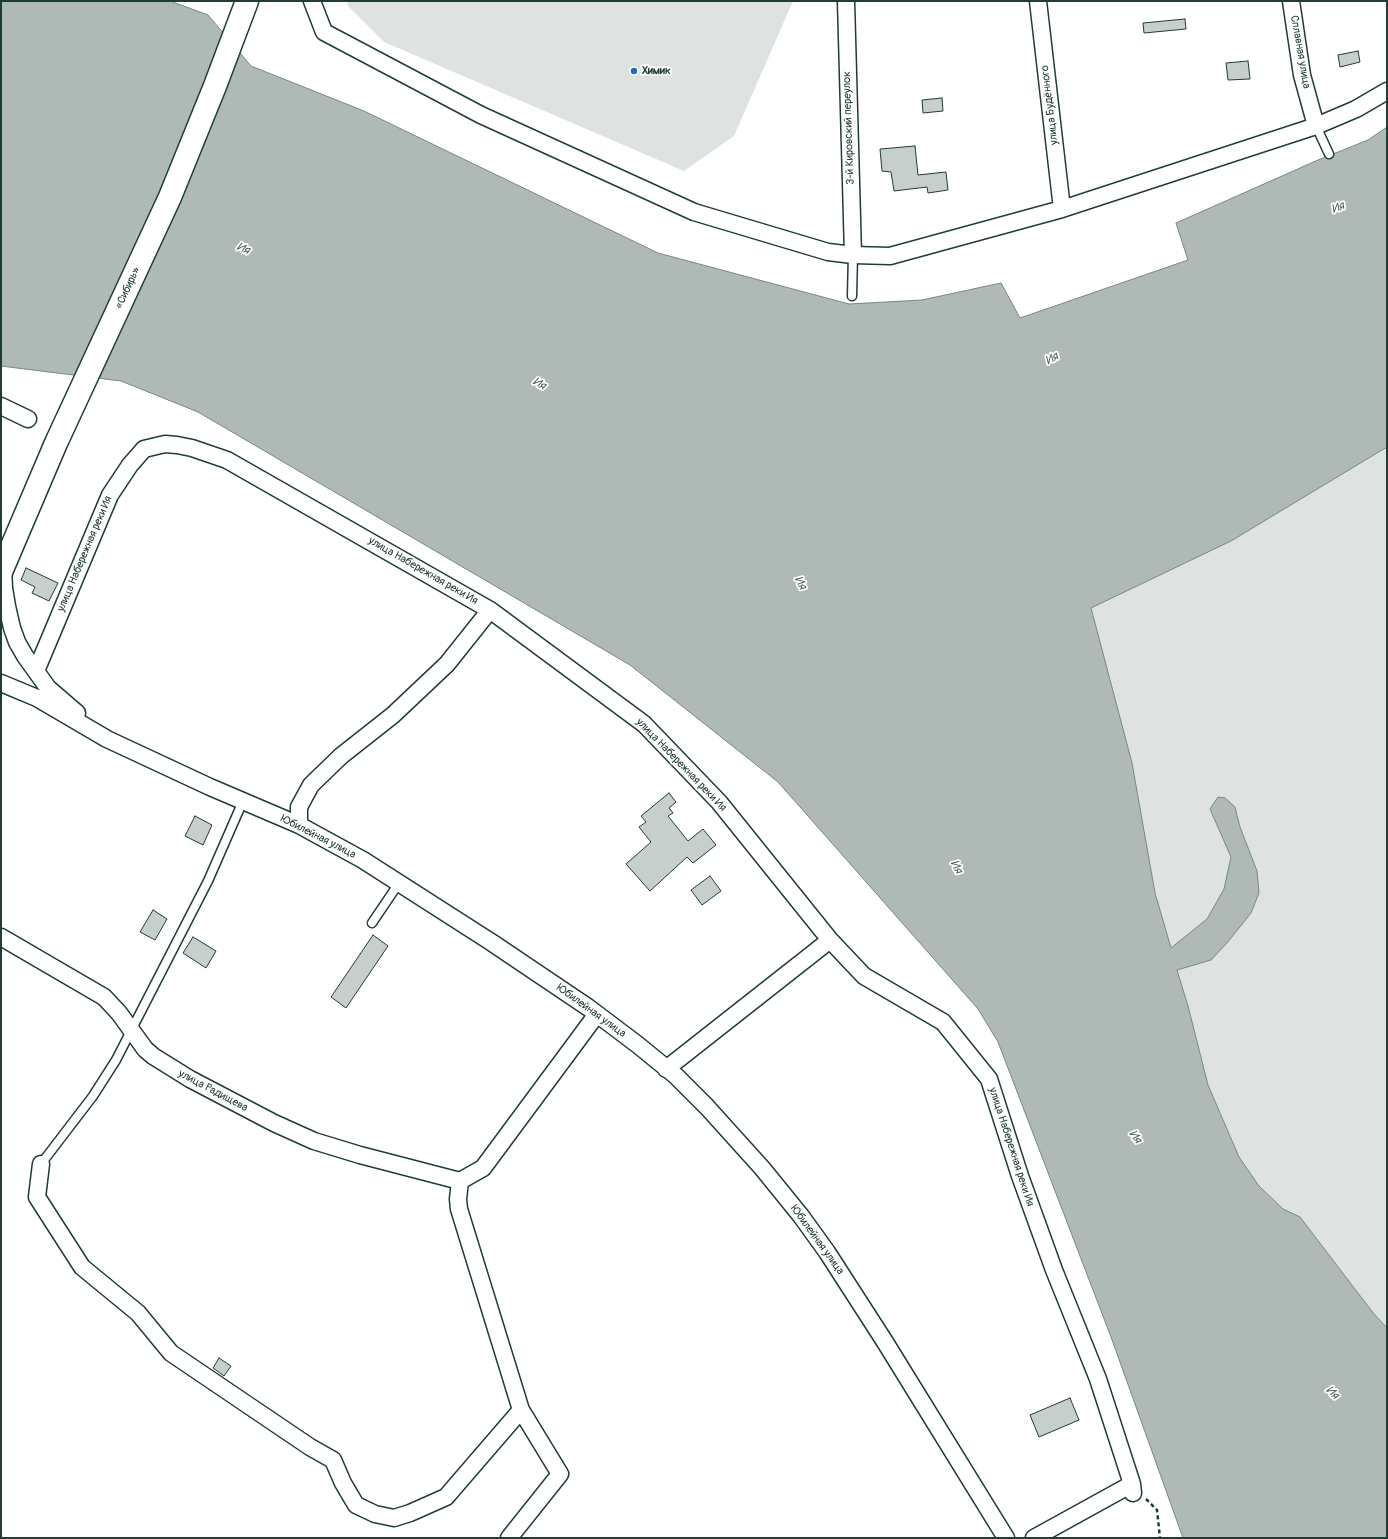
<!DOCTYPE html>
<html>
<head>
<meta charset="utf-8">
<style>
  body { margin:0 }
  #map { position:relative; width:1388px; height:1539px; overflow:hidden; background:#fff; font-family:Pangolin,sans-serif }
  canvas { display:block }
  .frame { position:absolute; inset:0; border:2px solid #1f3d34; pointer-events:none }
</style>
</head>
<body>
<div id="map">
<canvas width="1388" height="1539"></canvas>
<div class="frame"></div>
</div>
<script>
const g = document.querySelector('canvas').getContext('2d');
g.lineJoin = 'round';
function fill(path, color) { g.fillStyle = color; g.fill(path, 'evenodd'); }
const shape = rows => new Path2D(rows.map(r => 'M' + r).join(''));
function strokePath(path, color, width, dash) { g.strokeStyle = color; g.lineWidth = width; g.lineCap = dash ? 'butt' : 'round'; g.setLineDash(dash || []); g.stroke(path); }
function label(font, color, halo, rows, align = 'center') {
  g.font = font + ' Pangolin,sans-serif'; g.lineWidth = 3.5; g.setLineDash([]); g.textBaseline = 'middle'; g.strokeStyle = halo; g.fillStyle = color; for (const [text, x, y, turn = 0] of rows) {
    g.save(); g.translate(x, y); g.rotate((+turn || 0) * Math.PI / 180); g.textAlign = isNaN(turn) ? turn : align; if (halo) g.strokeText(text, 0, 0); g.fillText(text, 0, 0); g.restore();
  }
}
fill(shape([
  [348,1,793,1,734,136,684,171,384,42,347,5],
  [1387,447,1387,1328,1374,1314,1300,1217,1283,1209,1259,1186,1239,1157,1208,1085,1188,1006,1177,969,1211,960,1251,913,1259,893,1257,871,1240,827,1235,807,1210,809,1231,857,1224,889,1207,919,1171,949,1155,893,1132,763,1091,608,1231,541]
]), '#dee3e2');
const water = shape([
  [1,1,170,1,208,15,251,66,364,111,658,253,849,304,922,300,1001,283,1020,318,1188,260,1176,223,1318,160,1368,140,1387,127,1387,447,1231,541,1091,608,1132,763,1155,893,1171,948,1207,919,1224,889,1231,857,1210,809,1218,797,1225,798,1235,807,1240,827,1257,871,1259,893,1251,913,1227,943,1211,960,1177,970,1188,1006,1208,1085,1239,1157,1259,1186,1283,1209,1300,1217,1374,1314,1387,1328,1387,1538,1183,1538,1111,1337,998,1042,978,1009,778,782,630,665,198,412,121,381,1,366,1,1]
]);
fill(water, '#afbab7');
strokePath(water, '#758883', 1);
const building = shape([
  [1185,19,1186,29,1144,33,1143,23,1185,19],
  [1358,51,1360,62,1340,67,1338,55,1358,51],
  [1248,61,1250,79,1228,80,1226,63,1248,61],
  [942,98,943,111,923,113,922,100,942,98],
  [915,146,918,175,946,172,948,190,928,193,927,187,894,191,891,172,882,171,880,149,915,146],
  [26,568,58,583,49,601,32,593,35,587,21,580,26,568],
  [669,793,676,802,669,808,673,813,668,816,688,841,703,829,716,845,693,863,687,857,650,891,626,864,651,842,639,827,646,822,641,816,669,793],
  [195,816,212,825,203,845,185,836,195,816],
  [710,876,721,891,702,905,691,890,710,876],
  [153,910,167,919,155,940,140,932,153,910],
  [373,935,388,946,346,1008,331,997,373,935],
  [193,937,216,951,206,968,183,953,193,937],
  [219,1358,231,1366,224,1376,213,1368,219,1358],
  [1070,1398,1079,1420,1039,1437,1030,1415,1070,1398]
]);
fill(building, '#c7cfcc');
strokePath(building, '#1f3d34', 1);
const lane = shape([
  [1316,126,1329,154],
  [852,296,853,255],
  [372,923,399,883],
  [41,1164,93,1096,116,1060,208,881,243,801]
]);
const street = shape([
  [312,1,324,32,481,115,694,212,828,252,853,255,890,256,1062,209,1316,126,1356,109,1387,91],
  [846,1,853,255],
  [1038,1,1062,209],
  [1291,1,1302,75,1316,126],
  [1,406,28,419],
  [3,568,4,588,7,606,12,628,17,642,25,656,48,688,77,713],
  [36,671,110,495,130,465,144,449,165,444,177,445,192,448,227,460,490,610,644,724,719,802,830,940,864,976,943,1022,989,1079,1020,1176,1054,1270,1098,1379,1132,1484,1133,1493],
  [1,683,37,698,107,739,210,787,299,825,363,860,491,942,589,1008,638,1045,676,1076,707,1107,762,1168,801,1216,827,1252,885,1342,1006,1538],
  [299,825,299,807,311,785,341,756,393,715,447,664,490,610],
  [1,937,104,997,119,1013,145,1049,153,1056,190,1079,274,1123,314,1141,360,1155,460,1181],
  [666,1069,830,940],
  [41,1164,37,1197,82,1267,138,1313,171,1353,310,1447,333,1460,343,1483,356,1505,375,1514,394,1518,410,1513,446,1497,521,1410],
  [509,1538,560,1474,521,1410,459,1209,458,1199,460,1181,483,1168,597,1014],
  [1034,1538,1132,1484]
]);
const highway = shape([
  [1,572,56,443,170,197,215,86,247,1]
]);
strokePath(lane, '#1f3d34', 11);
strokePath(street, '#1f3d34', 19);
strokePath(highway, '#1f3d34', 25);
strokePath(shape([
  [1146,1499,1157,1510,1160,1538]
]), '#1f3d34', 2.5, [4, 3]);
strokePath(lane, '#fff', 8);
strokePath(street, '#fff', 16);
strokePath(highway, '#fff', 22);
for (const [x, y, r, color] of [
  [634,71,4,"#1f6fb2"]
]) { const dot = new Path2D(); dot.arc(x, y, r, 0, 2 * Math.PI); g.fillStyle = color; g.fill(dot); strokePath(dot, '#fff', 1.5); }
label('11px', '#1f3d34', '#fff', [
  ["Сплавная улица",1300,52,80],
  ["улица Будённого",1050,105,-97],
  ["3-й Кировский переулок",849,128,-92],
  ["«Сибирь»",128,288,-65],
  ["улица Набережная реки Ия",85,554,-67],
  ["улица Набережная реки Ия",423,571,30],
  ["улица Набережная реки Ия",681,765,46],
  ["Юбилейная улица",318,837,27],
  ["Юбилейная улица",591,1011,36],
  ["улица Радищева",213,1091,28],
  ["улица Набережная реки Ия",1011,1147,72],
  ["Юбилейная улица",817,1240,54]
]);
label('bold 11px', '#1f3d34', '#fff', [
  ["Химик",642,71]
], 'left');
label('italic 12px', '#4a625b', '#fff', [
  ["Ия",1338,208,-22],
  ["Ия",243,249,23],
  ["Ия",1052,359,-28],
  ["Ия",539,384,30],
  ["Ия",800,583,61],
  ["Ия",956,867,61],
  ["Ия",1135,1137,55],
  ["Ия",1332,1393,43]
]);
</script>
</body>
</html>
